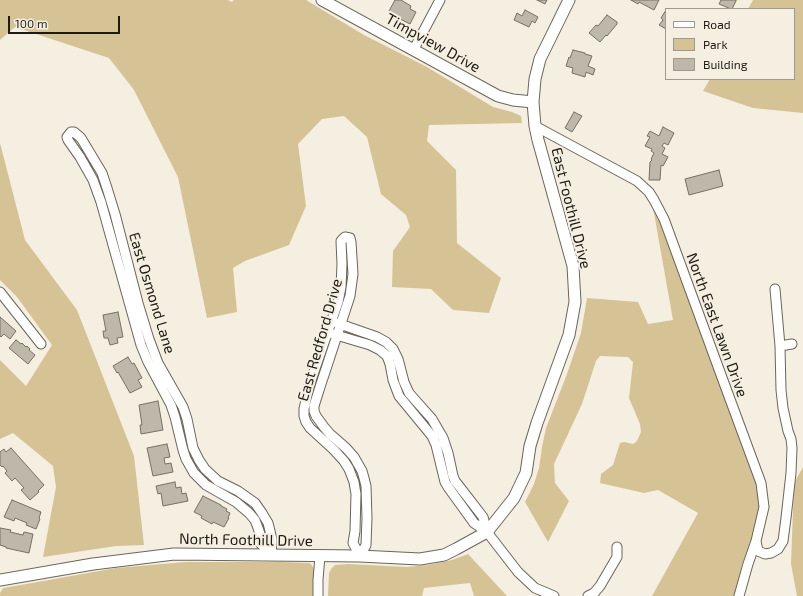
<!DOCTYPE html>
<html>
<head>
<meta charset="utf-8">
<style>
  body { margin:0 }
  #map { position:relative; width:803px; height:596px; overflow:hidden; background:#f5efe1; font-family:"Exo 2",sans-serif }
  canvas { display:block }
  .legend { position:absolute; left:665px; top:8px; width:130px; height:72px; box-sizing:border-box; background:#f5efe1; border:1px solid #9f9a8f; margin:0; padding:5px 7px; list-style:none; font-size:12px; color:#1d1b15 }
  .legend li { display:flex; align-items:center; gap:8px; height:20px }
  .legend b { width:20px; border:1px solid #9f9a8f }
  .scale { position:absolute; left:8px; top:16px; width:112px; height:18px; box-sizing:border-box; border:2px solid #1d1b15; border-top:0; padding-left:5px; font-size:12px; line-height:14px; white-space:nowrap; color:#1d1b15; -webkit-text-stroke:3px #f5efe1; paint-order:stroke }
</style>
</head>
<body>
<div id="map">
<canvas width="803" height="596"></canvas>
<ul class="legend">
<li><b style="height:5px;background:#fff"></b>Road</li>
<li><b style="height:11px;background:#d5c396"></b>Park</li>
<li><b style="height:11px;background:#beb8ab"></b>Building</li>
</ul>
<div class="scale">100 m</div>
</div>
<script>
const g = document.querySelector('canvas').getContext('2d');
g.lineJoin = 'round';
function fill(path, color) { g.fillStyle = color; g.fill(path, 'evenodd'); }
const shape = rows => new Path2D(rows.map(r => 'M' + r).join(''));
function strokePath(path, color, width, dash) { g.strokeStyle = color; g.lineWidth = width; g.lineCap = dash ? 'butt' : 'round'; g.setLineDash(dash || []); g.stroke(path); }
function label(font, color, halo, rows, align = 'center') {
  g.font = font + ' "Exo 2",sans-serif'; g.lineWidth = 4; g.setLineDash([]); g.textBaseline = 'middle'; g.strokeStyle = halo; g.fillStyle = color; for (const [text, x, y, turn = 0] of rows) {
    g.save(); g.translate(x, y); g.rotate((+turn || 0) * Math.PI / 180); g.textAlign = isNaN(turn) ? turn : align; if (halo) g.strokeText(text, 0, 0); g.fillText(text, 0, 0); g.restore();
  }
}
fill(shape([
  [0,0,228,0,232,2,234,0,306,0,364,35,427,67,493,107,512,112,521,116,522,123,429,125,427,141,456,170,457,243,501,278,489,313,453,310,431,289,392,287,393,251,410,227,406,215,381,194,367,137,344,116,322,119,298,144,306,206,289,245,245,261,233,268,237,312,207,318,178,177,134,90,109,58,15,27,0,40],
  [753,0,803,0,803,113,753,108,703,91,710,79,794,79,794,9,748,9],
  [0,143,25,240,77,310,134,456,144,545,116,546,43,557,56,487,53,466,13,433,0,439,0,360,26,386,52,345,17,297,0,280],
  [652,202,738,428,749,463,759,488,760,514,742,565,734,596,652,596,698,513,658,490,644,493,600,483,601,474,613,465,620,443,624,442,633,444,637,441,641,432,640,424,629,398,633,362,628,357,600,356,596,361,582,404,554,464,555,483,569,501,548,542,525,502,534,484,539,468,542,447,546,428,567,374,581,333,587,298,638,302,648,324,673,320],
  [803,467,803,596,797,596,791,564,794,483],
  [468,554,507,596,474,596,470,583,424,588,422,596,328,596,329,573,331,569,335,565,348,564,407,567,428,565,452,560],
  [186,562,281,562,310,563,313,567,315,572,314,596,0,596,0,593,3,588,32,583,116,568]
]), '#d5c396');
const building = shape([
  [395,0,401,0,411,6,410,9,416,12,410,24,392,15,393,13,389,11,395,0],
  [537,0,547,0,545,4,537,0],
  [631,0,659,0,654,10,639,2,638,4,631,0],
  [721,0,736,0,736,1,732,9,731,9,719,4,721,0],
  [525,10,538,17,535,23,532,21,529,27,514,20,517,13,522,16,525,10],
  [666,10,666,31,665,30,666,29,659,25,663,20,661,18,666,10],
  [607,15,617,22,617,24,607,36,606,35,600,42,589,33,596,25,598,26,607,15],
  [573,50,585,53,585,54,592,56,588,66,595,69,593,75,586,72,585,77,572,73,573,68,566,66,569,57,570,58,573,50],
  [574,112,582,116,572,132,565,128,574,112],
  [663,127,674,133,668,145,664,143,662,146,665,148,662,154,668,157,663,166,661,165,660,180,649,180,650,162,652,160,651,159,654,153,651,151,652,149,645,146,650,137,647,136,650,131,659,136,663,127],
  [719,170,723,186,689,195,685,179,719,170],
  [118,312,123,337,117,338,118,343,110,345,108,338,104,338,103,331,106,331,103,315,118,312],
  [0,317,16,331,10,339,4,334,1,337,0,336,0,317],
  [16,340,21,344,22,343,26,347,27,346,30,349,29,350,35,355,28,364,9,348,16,340],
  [128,357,132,364,134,363,142,378,138,380,142,387,130,393,118,372,117,373,113,366,128,357],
  [158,401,163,430,141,434,140,425,142,425,139,405,158,401],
  [167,444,170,457,164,458,165,464,171,463,173,472,153,476,147,448,167,444],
  [11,448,44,485,38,491,39,492,30,500,21,490,24,488,15,478,12,481,5,473,7,471,3,466,2,467,0,465,0,452,4,449,6,452,11,448],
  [175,482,176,488,181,487,182,494,186,493,188,501,163,506,161,493,158,494,156,486,175,482],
  [203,496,221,505,221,506,227,509,226,511,230,513,228,518,229,518,224,527,213,522,212,524,201,518,202,516,194,512,203,496],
  [12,500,41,512,39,518,40,519,36,529,26,525,27,523,15,518,14,521,4,517,12,500],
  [0,528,11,530,10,532,23,535,24,532,33,534,29,553,6,548,6,547,0,545,0,528]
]);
fill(building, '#beb8ab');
strokePath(building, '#757064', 1);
const minor = shape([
  [414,49,440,0],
  [535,126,637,181,649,192,654,200,664,219,724,383,761,483,764,507,756,541,748,564,739,596],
  [71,132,74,132,81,138,102,173,107,188,115,214,138,303,149,339,158,363,183,407,187,419,193,448,199,460,205,469,218,481,238,491,255,503,262,513,268,523,270,531,272,540,271,554,259,542,260,534,258,528,255,520,249,513,236,502,213,489,206,485,194,473,186,459,183,450,175,417,171,405,148,362,141,345,101,202,93,180,80,157,68,140,67,137,71,132],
  [345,237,350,238,351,242,353,274,350,296,320,387,314,406,314,411,316,416,324,427,330,434,346,448,354,457,362,471,364,478,366,486,367,518,366,545,360,556,353,543,355,531,356,494,354,482,349,469,344,461,334,450,310,428,306,422,304,416,304,409,309,386,338,302,341,287,342,264,341,241,345,237],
  [0,292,41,344],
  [337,323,377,337,386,342,393,349,398,359,404,382,409,393,416,401,432,419,443,438,448,453,453,476,455,481,459,486,483,517,487,532,518,572,535,588,554,596],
  [333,334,370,345,380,350,387,356,390,364,393,380,399,396,432,436,436,445,445,482,448,487,474,523,487,532],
  [780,346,792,344],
  [756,541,758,551,765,554,771,553,778,549,783,541,786,518,791,473,792,448,791,439,788,431,783,408,781,390,780,346,775,289],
  [318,596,318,580,320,556],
  [588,596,594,593,600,586,617,557,617,547]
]);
const tertiary = shape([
  [322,0,498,96,513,100,533,102],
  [0,580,93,564,174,554,360,556,420,559,444,555,456,549,487,532,514,498,526,473,530,446,537,423,569,335,575,302,573,266,538,140,535,126,533,102,535,79,540,59,569,0]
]);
strokePath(minor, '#6b665a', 11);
strokePath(tertiary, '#6b665a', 13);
strokePath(minor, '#fff', 9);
strokePath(tertiary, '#fff', 11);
label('15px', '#1d1b15', '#f5efe1', [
  ["Timpview Drive",433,43,29],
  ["East Foothill Drive",571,208,76],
  ["East Osmond Lane",152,293,73],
  ["North East Lawn Drive",717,325,70],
  ["East Redford Drive",320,340,-74],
  ["North Foothill Drive",246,540,1]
]);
</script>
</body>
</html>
